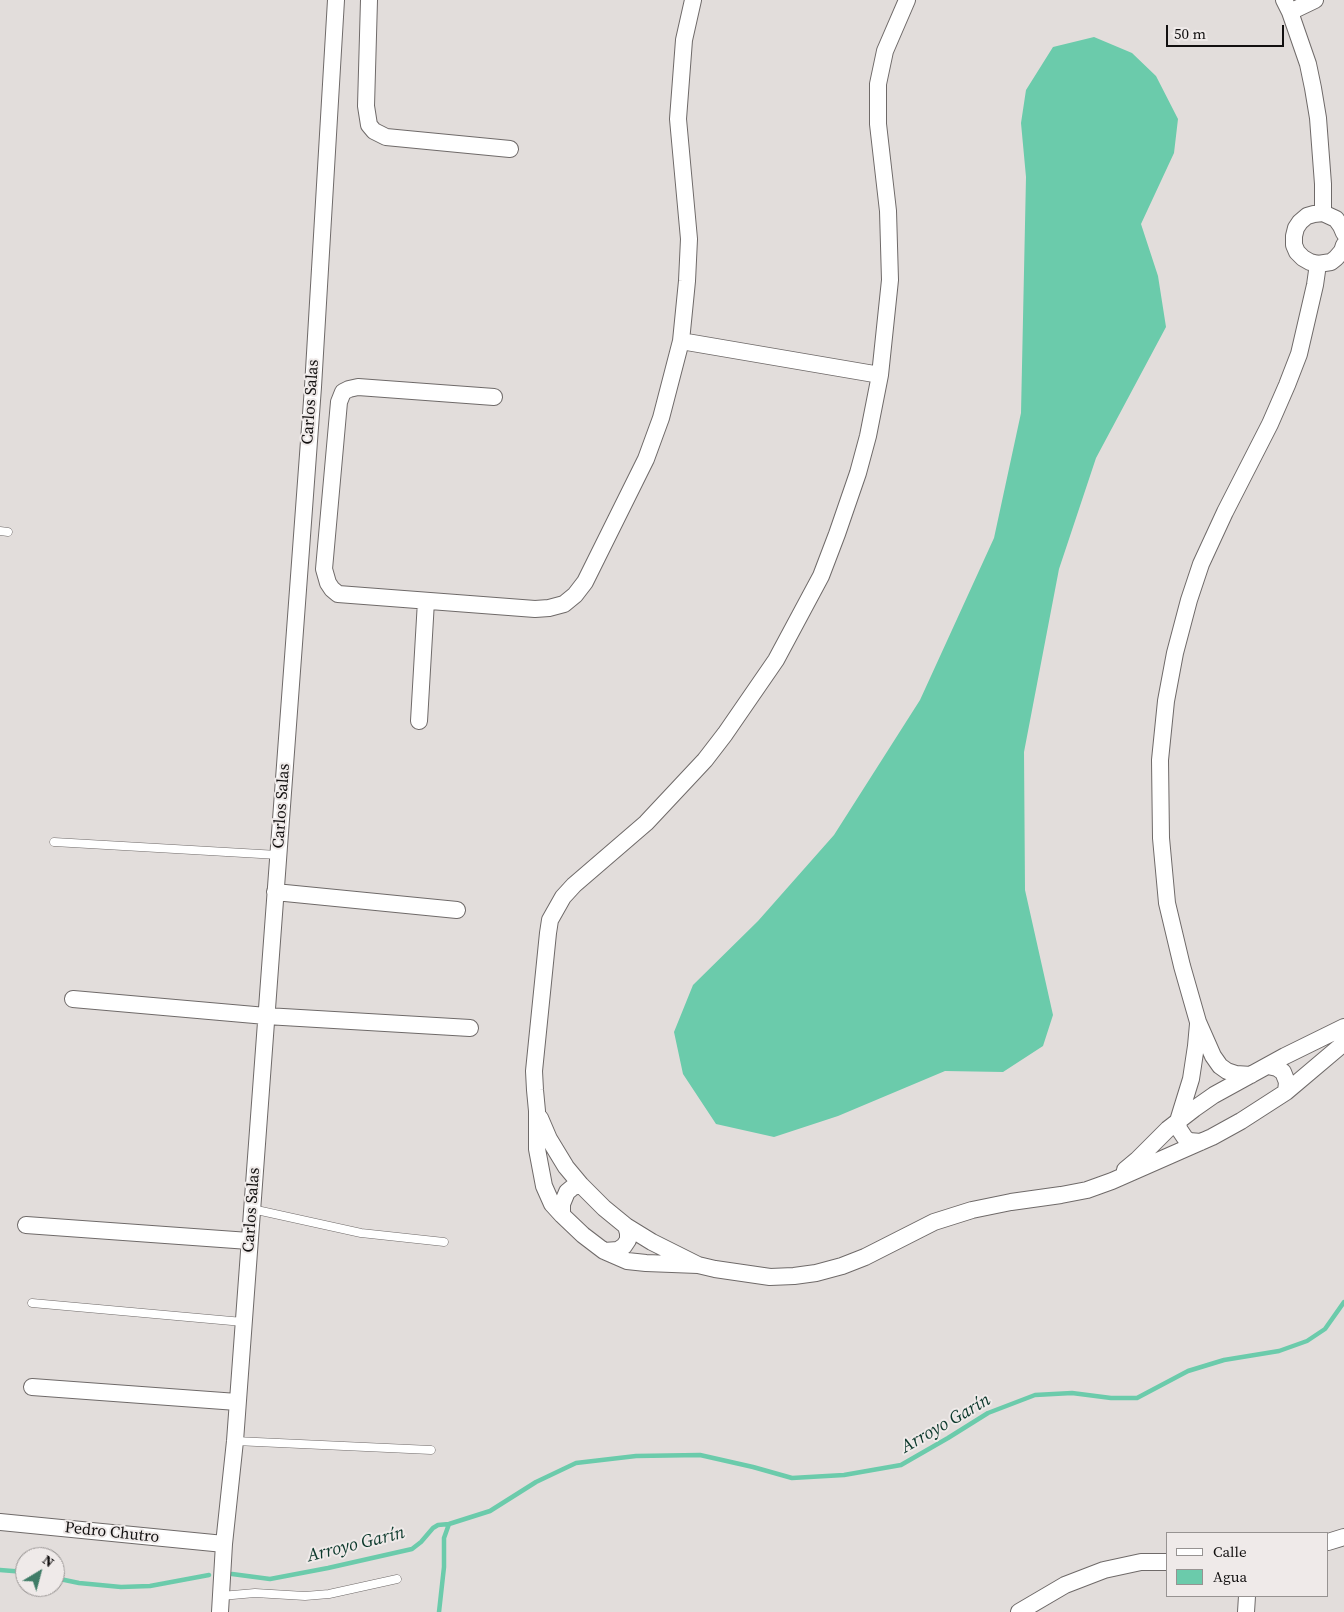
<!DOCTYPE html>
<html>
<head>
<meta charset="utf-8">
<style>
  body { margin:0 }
  #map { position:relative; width:1344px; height:1612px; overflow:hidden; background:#e2dddb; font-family:"Source Serif 4",serif }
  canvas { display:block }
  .legend { position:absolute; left:1166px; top:1532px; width:162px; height:65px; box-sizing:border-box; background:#efeae9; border:1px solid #979392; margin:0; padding:6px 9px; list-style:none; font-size:15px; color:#121010 }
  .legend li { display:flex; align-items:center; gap:10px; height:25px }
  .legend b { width:25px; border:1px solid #979392 }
  .north { position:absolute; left:15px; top:1547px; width:50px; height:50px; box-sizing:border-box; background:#efeae9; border:1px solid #979392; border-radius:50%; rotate:37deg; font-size:14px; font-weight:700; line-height:20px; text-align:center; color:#121010 }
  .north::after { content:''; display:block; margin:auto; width:18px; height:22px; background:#3f7c67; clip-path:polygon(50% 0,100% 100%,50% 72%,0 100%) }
  .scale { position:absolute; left:1166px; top:25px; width:118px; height:22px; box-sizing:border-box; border:2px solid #121010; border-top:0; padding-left:6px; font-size:15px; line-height:18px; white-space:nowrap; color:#121010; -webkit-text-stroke:4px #efeae9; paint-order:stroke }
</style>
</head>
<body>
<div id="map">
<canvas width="1344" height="1612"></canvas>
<ul class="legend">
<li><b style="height:6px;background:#fff"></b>Calle</li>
<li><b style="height:14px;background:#6bcbab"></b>Agua</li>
</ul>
<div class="north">N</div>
<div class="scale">50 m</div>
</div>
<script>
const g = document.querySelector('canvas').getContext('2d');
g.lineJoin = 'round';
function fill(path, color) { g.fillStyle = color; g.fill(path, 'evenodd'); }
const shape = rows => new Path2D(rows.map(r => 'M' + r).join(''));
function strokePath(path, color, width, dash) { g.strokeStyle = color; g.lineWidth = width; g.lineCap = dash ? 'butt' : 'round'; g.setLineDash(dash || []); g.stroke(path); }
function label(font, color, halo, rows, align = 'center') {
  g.font = font + ' "Source Serif 4",serif'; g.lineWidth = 4; g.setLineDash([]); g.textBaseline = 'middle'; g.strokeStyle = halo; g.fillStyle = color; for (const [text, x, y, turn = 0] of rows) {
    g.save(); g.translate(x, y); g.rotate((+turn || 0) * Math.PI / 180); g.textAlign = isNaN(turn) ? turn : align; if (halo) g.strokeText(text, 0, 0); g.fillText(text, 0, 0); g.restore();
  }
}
fill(shape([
  [1094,37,1132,53,1156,76,1178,119,1174,153,1141,224,1158,276,1166,327,1096,458,1059,569,1024,752,1025,890,1053,1015,1043,1046,1003,1072,945,1071,838,1116,774,1137,716,1124,683,1074,674,1032,693,985,758,921,834,835,920,700,994,538,1021,413,1026,177,1021,123,1026,90,1053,47]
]), '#6bcbab');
strokePath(shape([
  [0,1570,25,1572],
  [232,1574,270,1579,328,1568,412,1549,421,1542,433,1528,438,1525,449,1524,490,1511,536,1482,576,1463,636,1456,700,1455,753,1467,792,1478,844,1475,901,1465,948,1438,988,1413,1035,1395,1072,1393,1111,1398,1137,1398,1188,1371,1224,1360,1279,1351,1307,1341,1325,1329,1344,1302],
  [55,1578,79,1583,121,1587,150,1586,209,1575],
  [439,1612,444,1567,444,1538,449,1524]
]), '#6bcbab', 4.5);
const service = shape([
  [0,531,8,532],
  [54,842,278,855],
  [252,1209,361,1233,444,1242],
  [32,1303,243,1322],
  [235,1441,431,1450],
  [221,1596,255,1593,305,1596,329,1594,397,1579]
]);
const minor = shape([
  [369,0,366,106,369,125,374,131,386,137,510,149],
  [1284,0,1290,12,1308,64,1313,88,1318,118,1323,184,1323,213],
  [1290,12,1315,0],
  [1344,233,1341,226,1336,219,1323,213,1314,214,1307,216,1300,222,1296,228,1294,236,1294,245,1297,252,1303,258,1310,262,1318,264,1331,262,1336,258,1342,251,1344,245],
  [681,341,880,375],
  [494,397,358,387,349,389,343,392,339,402,324,569,328,583,332,589,338,594,535,609,549,608,564,604,575,595,585,582,646,459,661,418,681,341,687,281,689,239,678,119,684,40,693,0],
  [419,721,426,601],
  [275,892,457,910],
  [73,999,266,1016,470,1028],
  [1198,1024,1196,1046,1191,1079,1178,1121,1179,1129,1185,1138,1189,1141,1201,1142],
  [1268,1066,1277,1068,1283,1072,1287,1082,1286,1092],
  [1251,1075,1236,1074,1227,1071,1220,1066,1213,1056,1198,1022,1182,966,1167,903,1161,838,1160,760,1166,701,1175,653,1189,600,1201,564,1225,512,1270,424,1287,385,1299,354,1315,285,1318,264],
  [540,1118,549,1139,566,1167,581,1185,604,1208,626,1226,652,1242,698,1265,715,1269,770,1277,794,1276,816,1273,842,1266,865,1257,934,1222,972,1210,1011,1202,1061,1195,1087,1190,1112,1181,1212,1137,1241,1121,1286,1092,1344,1043],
  [1125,1170,1137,1160,1168,1129,1194,1109,1214,1095,1285,1056,1344,1027],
  [562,1215,562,1204,567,1192,573,1187,581,1185],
  [26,1225,249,1241],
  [604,1251,618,1250,624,1246,628,1240,628,1233,626,1226],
  [698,1265,646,1263,627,1261,604,1251,583,1235,562,1215,552,1204,544,1186,537,1149,537,1111,535,1090,534,1071,548,933,550,920,563,897,574,885,646,823,705,760,725,734,776,660,821,576,837,534,858,473,868,436,880,375,890,280,888,211,878,124,878,84,885,51,907,0],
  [32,1387,237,1402],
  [0,1522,224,1544],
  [1328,1542,1344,1537],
  [220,1612,224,1544,235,1441,313,387,336,0],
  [1019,1612,1065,1585,1104,1570,1141,1562,1168,1562],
  [1246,1612,1247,1596]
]);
strokePath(service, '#6f6a69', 9);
strokePath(minor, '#6f6a69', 18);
strokePath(service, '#fff', 8);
strokePath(minor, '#fff', 16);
label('16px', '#121010', '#efeae9', [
  ["Carlos Salas",311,402,-86],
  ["Carlos Salas",282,806,-86],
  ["Carlos Salas",252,1210,-86],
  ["Pedro Chutro",112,1533,6]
]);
label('italic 18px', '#0b382b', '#efeae9', [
  ["Arroyo Garín",946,1424,-30],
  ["Arroyo Garín",356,1545,-14]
]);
</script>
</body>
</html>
